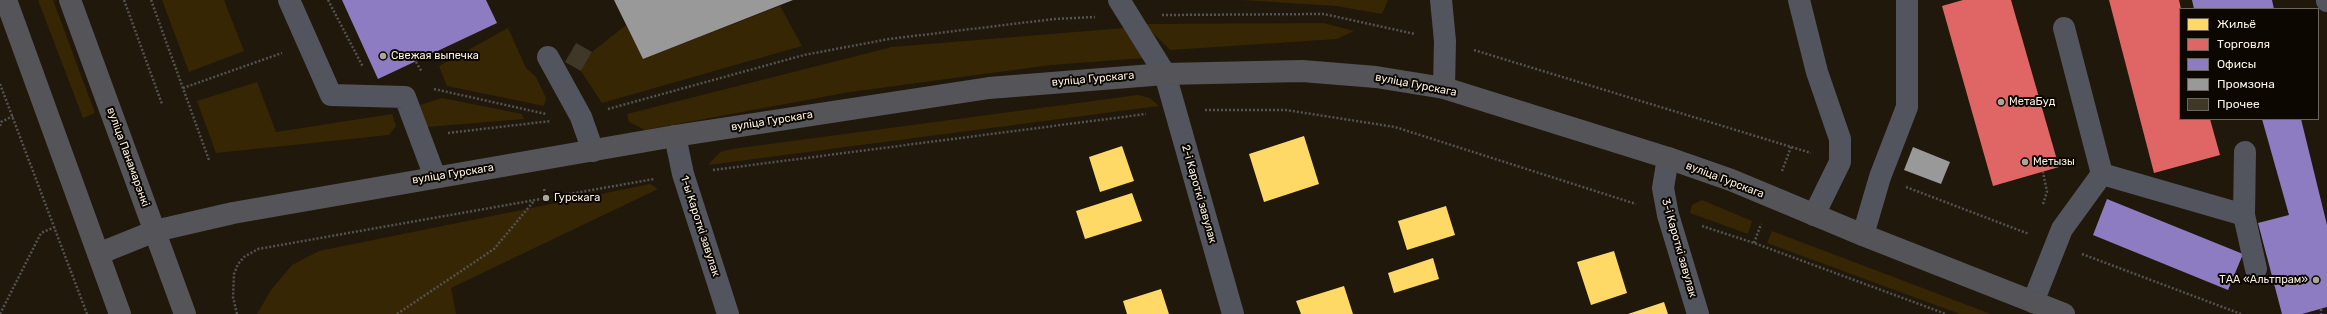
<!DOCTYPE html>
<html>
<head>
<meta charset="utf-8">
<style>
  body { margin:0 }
  #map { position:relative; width:2327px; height:314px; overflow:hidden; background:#20180b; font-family:Rubik,sans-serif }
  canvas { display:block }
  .legend { position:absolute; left:2179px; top:8px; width:140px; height:112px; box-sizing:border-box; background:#0c0701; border:1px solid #6b655b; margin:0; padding:5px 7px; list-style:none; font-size:12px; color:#f9f1e2 }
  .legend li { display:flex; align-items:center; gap:8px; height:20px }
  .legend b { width:20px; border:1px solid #6b655b }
</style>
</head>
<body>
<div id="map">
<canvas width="2327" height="314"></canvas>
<ul class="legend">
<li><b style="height:11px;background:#ffd966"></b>Жильё</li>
<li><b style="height:11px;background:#e06666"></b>Торговля</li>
<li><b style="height:11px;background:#8e7cc3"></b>Офисы</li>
<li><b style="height:11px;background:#999"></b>Промзона</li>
<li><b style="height:11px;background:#3f3728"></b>Прочее</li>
</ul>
</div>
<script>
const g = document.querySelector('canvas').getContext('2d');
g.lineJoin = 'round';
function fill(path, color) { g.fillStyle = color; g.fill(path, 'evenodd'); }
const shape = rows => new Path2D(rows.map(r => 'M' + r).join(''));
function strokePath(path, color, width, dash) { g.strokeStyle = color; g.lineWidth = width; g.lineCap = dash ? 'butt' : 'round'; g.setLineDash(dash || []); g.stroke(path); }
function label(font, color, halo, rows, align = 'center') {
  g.font = font + ' Rubik,sans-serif'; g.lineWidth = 4; g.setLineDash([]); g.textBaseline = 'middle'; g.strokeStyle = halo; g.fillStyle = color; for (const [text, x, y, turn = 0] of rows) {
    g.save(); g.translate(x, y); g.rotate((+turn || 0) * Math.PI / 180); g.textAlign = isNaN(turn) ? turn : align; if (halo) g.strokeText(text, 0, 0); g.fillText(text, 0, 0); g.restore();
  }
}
fill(shape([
  [38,0,53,0,95,113,83,118],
  [162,0,224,0,244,51,189,72],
  [1241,0,1388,0,1382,14,1336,6],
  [780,6,802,46,602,103,581,71,592,52,626,25,643,59],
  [1324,23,1354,31,1337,39,1170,50,1144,24],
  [508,28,526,68,536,77,546,98,544,106,447,86,439,66],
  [1124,28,1145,58,1051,65,850,92,645,130,629,122,627,114,892,47],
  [257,82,276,132,392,114,396,126,389,135,216,153,197,101],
  [1138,95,1150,98,1159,106,708,165,720,152,732,149],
  [442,98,522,114,524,119,427,127,420,105],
  [650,184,658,189,451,288,456,314,257,314,271,290,292,265,319,251],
  [1702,200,1752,221,1748,234,1690,213,1692,205],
  [1772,231,1991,314,1960,314,1767,243]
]), '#362604');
fill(shape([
  [1304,136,1319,184,1264,202,1249,154],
  [1122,146,1134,181,1100,192,1089,157],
  [1132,193,1142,221,1085,239,1076,211],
  [1446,206,1455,235,1407,250,1398,221],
  [1614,251,1627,293,1591,305,1577,262],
  [1433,258,1439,279,1394,293,1388,273],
  [1344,286,1353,314,1301,314,1296,301],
  [1161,289,1169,314,1127,314,1123,301],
  [1664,302,1668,314,1628,314]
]), '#ffd966');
fill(shape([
  [1963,0,2011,0,2059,167,1993,186,1942,6],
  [2109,0,2179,0,2181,9,2180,119,2210,119,2220,155,2154,173]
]), '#e06666');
fill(shape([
  [342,0,486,0,497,23,378,79],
  [2192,0,2272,0,2274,9,2194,9],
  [2262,119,2301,119,2327,225,2327,307,2302,314,2282,314,2258,223,2289,215],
  [2107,199,2243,254,2228,290,2093,235]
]), '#8e7cc3');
fill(shape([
  [614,0,793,0,643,59],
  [1913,147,1950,162,1941,184,1904,170]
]), '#999');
fill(shape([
  [576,43,592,52,581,71,565,62]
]), '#3f3728');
strokePath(shape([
  [124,0,162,104],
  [151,0,209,160],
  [328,0,363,67],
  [1162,15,1324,14,1415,34],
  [1474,50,1811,153],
  [416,62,422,72],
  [0,84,87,314],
  [183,88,282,53],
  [434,89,546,114],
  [608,109,804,55,889,39,1054,19,1095,17],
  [1205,110,1286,110,1395,127,1636,204],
  [0,126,1,122,13,116],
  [448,133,551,121],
  [713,170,1146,114],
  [1782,171,1791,147],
  [1906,187,2029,234],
  [544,189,546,198],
  [2043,204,2047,192,2043,172],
  [1702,226,1754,243,1946,314],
  [1754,243,1761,224],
  [2082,254,2241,314],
  [2321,309,2321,314],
  [0,314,41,233,55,227],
  [237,314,233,297,234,274,238,264,244,257,258,249,654,179],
  [397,314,494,249,534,201]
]), '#535354', 2.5, [2, 2]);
strokePath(shape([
  [289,0,331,95,405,97,435,177],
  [1119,0,1165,74,1233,314],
  [1441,0,1445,41,1444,88],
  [1799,0,1817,72,1840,139,1840,162,1814,215],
  [2327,0,2327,1],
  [548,57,581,117,593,151],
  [675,136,683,174,728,314],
  [1668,158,1663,188,1668,215,1698,314],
  [2102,174,2244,215,2245,152],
  [2244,215,2256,269],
  [1863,235,1880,177,1907,107,1907,0],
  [2033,302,2062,229,2102,174,2064,28]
]), '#53555e', 22);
strokePath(shape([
  [6,0,120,314],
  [70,0,185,314],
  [98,254,155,231,233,213,675,136,989,88,1165,74,1302,71,1376,77,1444,88,1668,158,1731,180,1863,235,2064,314]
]), '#545459', 22);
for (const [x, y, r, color] of [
  [383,56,4,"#ada597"],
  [2001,102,4,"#ada597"],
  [2025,162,4,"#ada597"],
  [546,198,4,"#ada597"],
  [2316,280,4,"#ada597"]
]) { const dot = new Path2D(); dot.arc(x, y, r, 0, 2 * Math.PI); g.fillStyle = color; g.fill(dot); strokePath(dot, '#0c0701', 1.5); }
label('11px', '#f9f1e2', '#0c0701', [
  ["Свежая выпечка",391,56],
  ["МетаБуд",2009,102],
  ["Метызы",2033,162],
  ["Гурскага",554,198],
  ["ТАА «Альтпрам»",2308,280,"right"]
], 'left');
label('11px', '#f9f1e2', '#0c0701', [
  ["вуліца Гурскага",1093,79,-5],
  ["вуліца Гурскага",1416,85,11],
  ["вуліца Гурскага",772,121,-9],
  ["вуліца Панамарэнкі",128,157,70],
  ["вуліца Гурскага",453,174,-9],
  ["вуліца Гурскага",1725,180,21],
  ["2-і Кароткі завулак",1199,194,74],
  ["1-ы Кароткі завулак",700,226,72],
  ["3-і Кароткі завулак",1679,248,74]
]);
</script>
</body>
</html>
